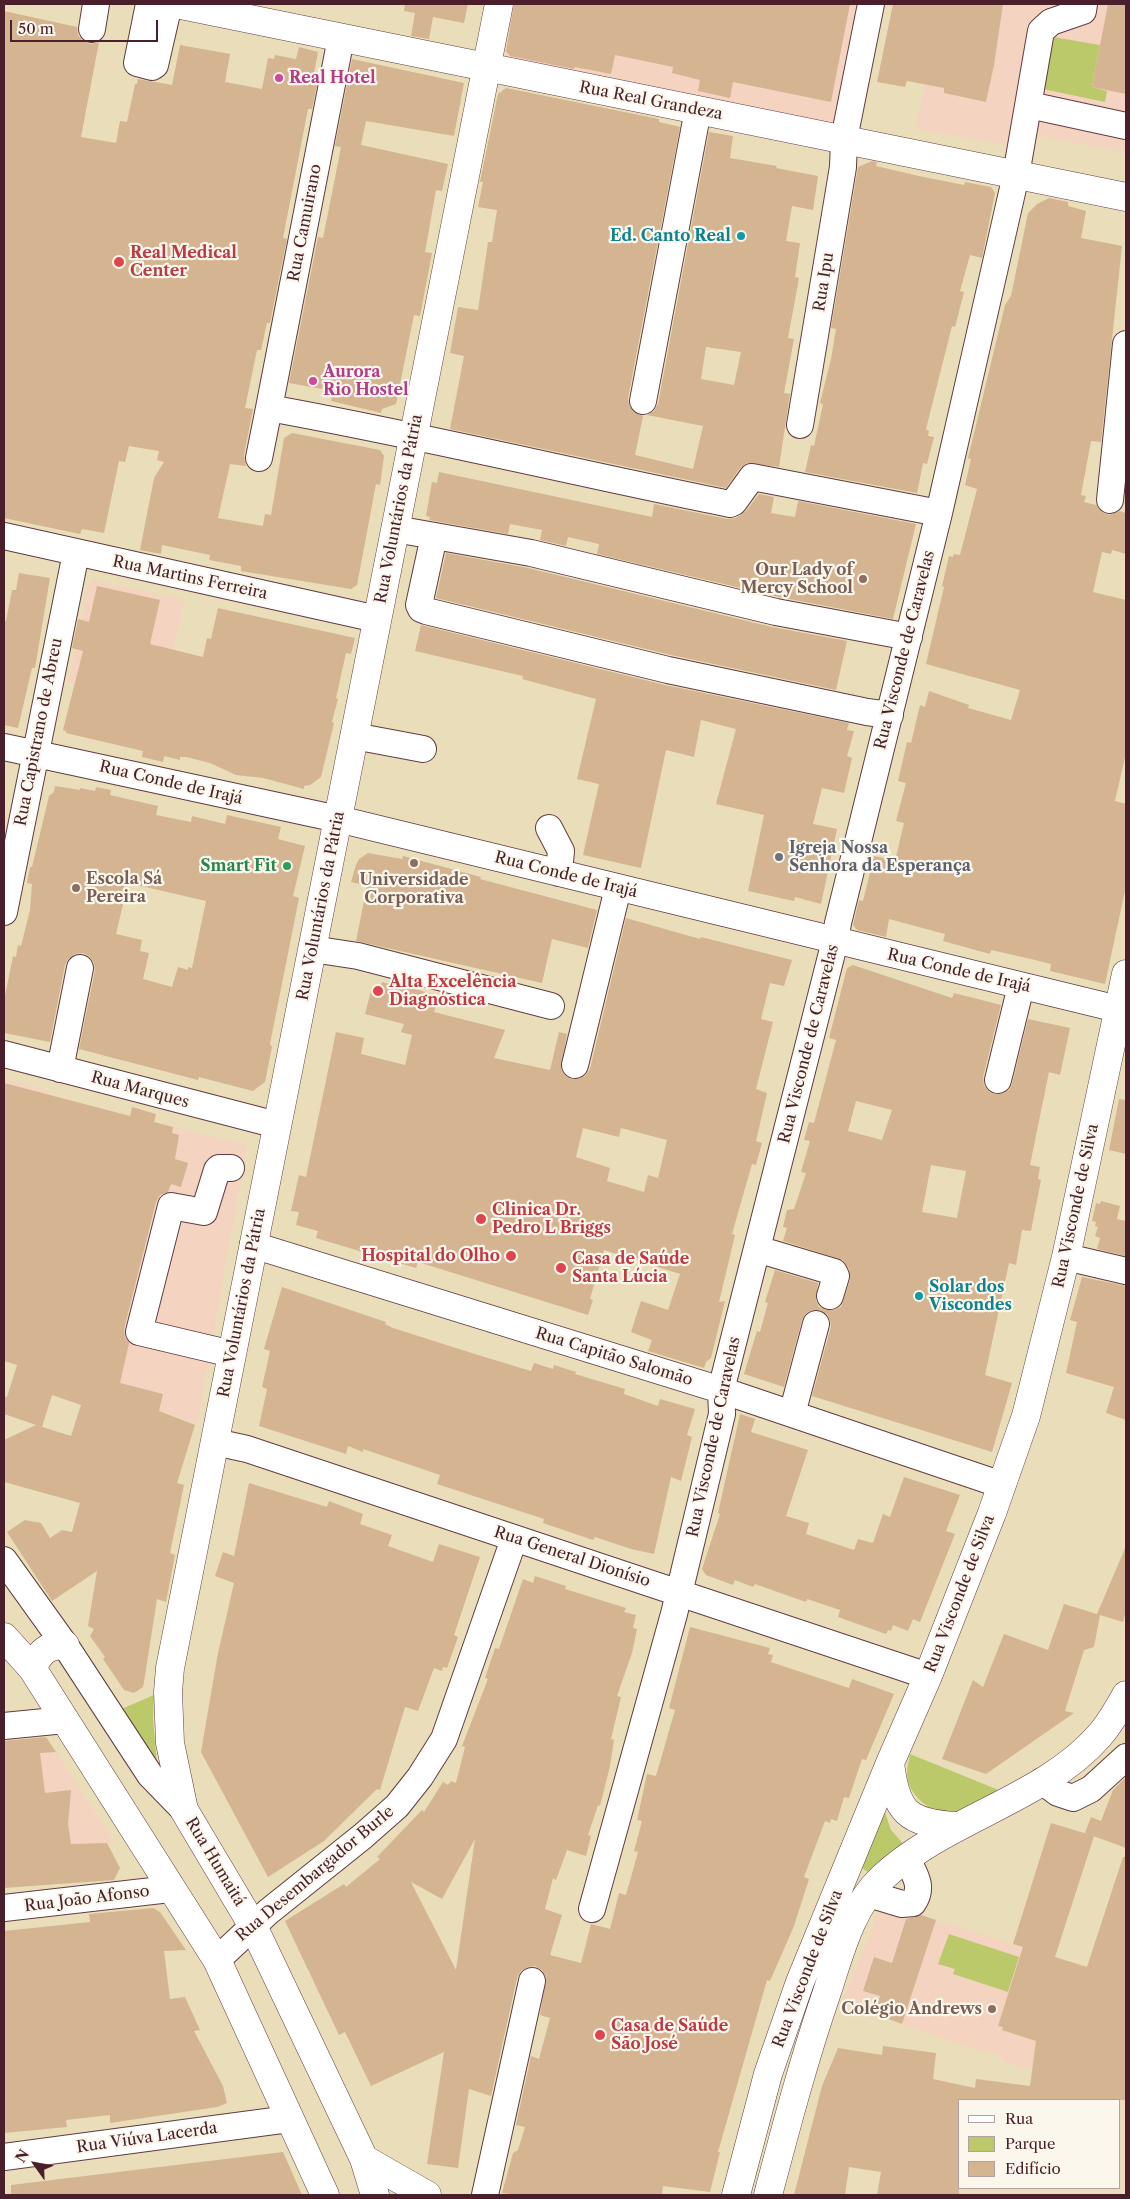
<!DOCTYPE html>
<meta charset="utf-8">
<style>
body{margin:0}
#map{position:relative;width:1130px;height:2199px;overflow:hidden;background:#e9deb9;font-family:"Libre Caslon Text",serif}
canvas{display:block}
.frame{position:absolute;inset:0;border:5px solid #4a1f2b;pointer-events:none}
.legend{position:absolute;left:958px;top:2099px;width:162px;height:90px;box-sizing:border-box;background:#fbf7ec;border:1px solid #b4a19f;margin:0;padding:6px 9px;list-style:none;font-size:15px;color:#4a1f2b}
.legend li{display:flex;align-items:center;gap:10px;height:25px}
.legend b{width:25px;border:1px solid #b4a19f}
.north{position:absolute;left:10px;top:2139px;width:50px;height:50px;-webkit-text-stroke:4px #fbf7ec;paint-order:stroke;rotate:302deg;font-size:14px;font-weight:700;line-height:20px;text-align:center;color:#4a1f2b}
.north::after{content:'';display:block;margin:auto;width:18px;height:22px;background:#4a1f2b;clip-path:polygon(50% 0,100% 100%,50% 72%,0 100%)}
.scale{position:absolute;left:10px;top:20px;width:148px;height:22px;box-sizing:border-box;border:2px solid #4a1f2b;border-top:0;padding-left:6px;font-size:15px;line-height:18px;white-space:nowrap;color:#4a1f2b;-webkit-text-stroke:4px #fbf7ec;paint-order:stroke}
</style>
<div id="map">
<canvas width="1130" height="2199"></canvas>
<div class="frame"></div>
<ul class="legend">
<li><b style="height:6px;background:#fff"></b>Rua</li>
<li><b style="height:14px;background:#bcc96b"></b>Parque</li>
<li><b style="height:14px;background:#d4b491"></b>Edifício</li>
</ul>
<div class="north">N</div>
<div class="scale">50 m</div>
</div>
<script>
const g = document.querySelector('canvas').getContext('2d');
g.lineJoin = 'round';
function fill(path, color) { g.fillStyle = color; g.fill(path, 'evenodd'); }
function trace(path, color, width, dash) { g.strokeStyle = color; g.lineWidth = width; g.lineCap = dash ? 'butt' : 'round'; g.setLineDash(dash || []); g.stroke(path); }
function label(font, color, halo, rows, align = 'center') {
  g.font = font + ' "Libre Caslon Text",serif'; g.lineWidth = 4.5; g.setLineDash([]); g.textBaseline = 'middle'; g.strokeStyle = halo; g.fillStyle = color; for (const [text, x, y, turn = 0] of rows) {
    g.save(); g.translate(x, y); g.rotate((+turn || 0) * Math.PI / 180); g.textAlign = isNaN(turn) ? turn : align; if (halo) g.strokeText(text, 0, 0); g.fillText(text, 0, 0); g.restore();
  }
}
const built = new Path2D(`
 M513,4H860L838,119L831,123L511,59L506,56L504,50Z
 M940,4H1126V153L1035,135L1032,150L916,129Z
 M94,580L184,600L162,703L68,683L89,584Z
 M4,1079L51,1091L52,1096L247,1145L197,1423L15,1365L38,1293L4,1281Z
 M56,1752L114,1842L4,1853V1757Z
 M888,1905L1126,1980V2103L1032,2069L1001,2061L1002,2056L973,2049L842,2003L878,1914Z`);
const green = new Path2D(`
 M1053,37L1100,45L1092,87L1107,91L1105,102L1043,89Z
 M154,1695L153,1718L157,1765L119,1710Z
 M910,1754L1001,1791C990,1798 977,1810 964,1813C940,1820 907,1799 907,1773C907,1767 909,1760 910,1754Z
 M885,1812L891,1830L906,1847L868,1872L860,1867Z
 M949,1934L1019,1957L1008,1992L953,1974L955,1969L938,1964Z`);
const building = new Path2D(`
 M405,4H468L464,23L433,17L429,39L411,36L415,13L404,11Z
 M514,4H850L831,102L733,82L730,98L698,91L700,80L672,73L673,67L615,55L611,74L575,67L574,69L510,56L506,51Z
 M893,4H1003L994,65L986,102L944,93V88L907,81L905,87L877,82Z
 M1108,4H1126V94L1092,87Z
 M4,11L77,27L78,35L83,41L90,44L99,42L81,137L116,143L120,121L127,122L135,84H137L138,79L172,85L180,45L230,54L225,82L262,89L268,58L274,59L275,55L296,59L299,47L318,52L312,84L317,85L312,109H308L283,238L287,239L270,323H267L261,350H257L245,408L253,409L244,455L246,466L230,464L218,518L263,526L265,514L271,515L284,438L292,433L380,450L384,456L380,485L376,484L357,585L351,589L241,571V566L209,560L210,555L162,545L161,554L140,550L154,478L164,462L157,460L159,451L129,446L125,462L119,461L104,533L82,529L80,534L4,518Z
 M352,59L464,83L454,136L366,121L361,145L448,164L442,191L436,190L430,224L425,252L432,253L420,316L414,315L396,404L382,409L381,413L331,401L333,391L289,383L318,237L323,238L335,178L341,147L335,146Z
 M506,88L659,119V122L680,127L628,398L629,405L633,412L643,416L635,455L693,469L703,426L647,415L654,411L658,404L709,132L733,136L730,158L777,166L776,168L818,176L813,210L792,206L786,241L800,243L795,277L799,278L788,338L794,339L784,393L790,394L779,467L747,463L740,468L726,488L450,429L464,356L450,353L458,307L478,310L488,242H492L497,210L478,207L483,182H480L498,94ZM706,347L741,352L734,385L701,379Z
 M872,161L877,162L876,166L919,176L964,185L965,182L991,187L995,193L982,258L970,255L960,291L964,292L955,327L952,326L926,429L929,431L928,436L934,437L927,464L923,463L917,493L805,472L811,445L814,446L823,404L820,403L831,359L836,329L831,328L858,167Z
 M1049,198L1068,202V206L1086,211L1081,238L1122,246L1101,442L1091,441L1081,495L1086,496L1084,502L1096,505L1102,512L1109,515L1119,511L1126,513V554L1112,550L1111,554L1102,552L1093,592L1126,600V753L1115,801L1126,804V886L1105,984L1050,971L1051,964L1031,959L991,950L990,954L943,941L945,934L889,919L886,937L857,930L853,925L859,900L863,901L874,856L895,861L904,823L896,821L906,783L898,781L907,742L911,743L920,705L925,707L929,691L969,705L968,708L1011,720L1020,690L926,664L944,587L942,586L949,556L953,557L954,554L960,555L977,489L965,485L971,459L968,458L1005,305L1011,296L1028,213L1037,204Z
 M439,472L652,517L654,504L727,519L736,518L746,511L759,494L774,497L771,513L795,517L798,501L916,524L893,619L779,597L597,554L599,544L568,537L566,546L540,540L542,530L510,524L508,534L429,520L430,517L426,516L432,482L437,483Z
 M446,553L528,568L772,627L847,641L836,690L671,655L436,598Z
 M19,573L50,578L35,668H32L18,728L4,725V621H6L12,590H16Z
 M97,586L160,600L150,644L203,657L207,638L211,639L218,608L355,638L351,654L346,653L336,698L338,699L332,722L334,723L321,777L310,785L304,786V789L263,778L236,775L210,763L186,757H180V760L164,756L163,762L142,757L143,751L66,733V731L63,730L83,651L72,648L77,625L78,619L89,622Z
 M421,625L665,685L849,723L847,730L854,731L847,756L852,758L844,793L822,788L813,824L837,829L821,904L795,897L794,901L748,891L764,815L716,804L736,729L701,720L694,757L666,750L641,868L583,855L599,784L577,779L596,699L522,679L523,676L415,651Z
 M55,786L80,790V788L95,791L96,787L111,790L110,795L158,806L156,815L191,822L192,816L225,824L227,815L281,827L278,839L305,846L293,896L299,898L270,1044L272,1047L265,1082L253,1091L199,1077L198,1080L79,1049L95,970L94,963L89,956L83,953L75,954L68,959L65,965L50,1042L4,1033V1001L13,956L16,957L18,945L21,946L30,910L32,884L27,883L30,867H32L49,796L54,792ZM128,883L206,901L192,968L188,967V970L178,967L172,987L143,979L149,953L140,951L142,940L116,934Z
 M368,853L402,859L403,856L481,877L480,879L597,910L588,948L552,939L542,983L356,941L367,886L351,882L356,865L359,859Z
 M626,918L700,939L701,937L792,960L784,986L770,983L761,1019L773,1022L756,1089L767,1093L756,1141L762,1143L756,1165L752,1164L732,1234L735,1235L719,1302L725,1301L711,1358L706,1362L704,1368L648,1351L652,1340L631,1332L641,1301L668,1310L680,1274L604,1250L590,1299L593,1300L588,1315L418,1262L416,1268L316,1238L318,1231L296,1225L299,1212L291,1211L299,1175L306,1177L336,1032L364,1038L361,1054L405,1065L412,1035L401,1032L404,1024L365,1014L372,987L380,989L382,982L389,984L390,980L405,984V986L439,996L434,1012L505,1030L494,1058L550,1070L559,1032L567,1034L561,1069L565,1076L571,1079H579L585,1076L590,1069ZM583,1128L619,1137L621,1128L667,1140L658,1178L648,1175L644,1192L607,1181L610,1168L576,1157Z
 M853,965L952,998L954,993L1001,1005L983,1077L984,1085L988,1091L994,1094H1003L1009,1090L1012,1084L1028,1019L1070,1028L1060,1075L1049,1072L1030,1165L1040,1167L1038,1179L1041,1180L1031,1231L1022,1230L1016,1265L1009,1263L985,1375L1012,1383L992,1452L812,1396L831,1327L830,1320L827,1314L820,1310H812L806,1313L802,1320L784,1387L744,1374L757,1331L760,1332L768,1303L765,1302L775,1270L818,1283L816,1300L819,1307L826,1310H834L841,1307L850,1280L849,1269L843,1260L783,1241L787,1228L783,1227L787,1210L794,1209L806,1173L801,1172L810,1141L804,1140L809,1122L814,1123L836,1040L829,1038L847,968ZM856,1101L892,1110L882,1140L848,1131ZM931,1165L966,1171L957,1218L922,1212Z
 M4,1083L130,1116L132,1107L156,1114L154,1122L173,1127L172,1133L179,1135L175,1159L188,1163L181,1187L171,1184L168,1192L160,1195L156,1202L124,1329L125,1337L129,1343L120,1383L163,1394L159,1411L195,1425L177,1483L184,1485L170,1553L175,1555L166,1602L157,1599L144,1682L143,1687L134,1693L124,1690L103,1659L105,1657L90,1636L94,1629L88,1626L97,1571L52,1601L7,1532L25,1520L41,1523L50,1538L62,1530L72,1532L80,1503L4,1482V1440L36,1425L71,1436L81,1405L52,1395L42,1427L4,1414V1396L7,1397L17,1365L4,1361Z
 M1119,1099L1126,1100V1154L1109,1150Z
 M1101,1201L1120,1206L1117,1219L1126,1221V1256L1097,1249L1100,1238L1095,1236L1098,1227L1095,1226L1096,1222L1092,1221L1096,1203L1100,1204Z
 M1082,1277L1126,1286V1420L1106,1413L1114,1387L1066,1373L1077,1322L1070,1320Z
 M282,1287L386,1322L385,1324L393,1328L478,1355L531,1371L534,1363L553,1369L554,1365L576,1372L575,1374L625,1389L624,1394L658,1406L660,1399L695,1409L687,1435L692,1437L681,1481L671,1477L654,1554L631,1549L595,1537L593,1540L543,1523L544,1519L437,1484L440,1475L363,1449V1452L348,1446L346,1454L259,1426L267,1389L262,1387L270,1351L264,1349Z
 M740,1414L755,1419L751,1432L808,1450L786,1516L809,1523L806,1534L854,1550L858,1539L873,1543L883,1514L890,1517L904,1477L960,1495L946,1531L955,1534L920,1622L913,1619L908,1631L893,1625L891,1631L888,1630L886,1634L838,1617L840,1610L807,1599L806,1602L755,1584L753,1587L735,1580L733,1585L706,1575L702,1569L720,1514L718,1513Z
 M249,1483L327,1507L329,1501L363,1514L360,1524L392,1535L388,1546L433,1562L439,1544L480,1557L454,1635L458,1637L447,1668L443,1667L442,1671L434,1668L418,1711L405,1707L380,1790L377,1789L324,1841L268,1877L201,1752L218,1653L234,1583L215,1576L223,1552L234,1556Z
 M1126,1546V1610L1123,1622L1100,1615L1094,1647L1084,1650L1065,1711L1074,1713L986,1774L942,1759L973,1680L983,1687L1004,1634L1048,1650L1064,1604L1097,1614Z
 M535,1576L566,1586L565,1589L626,1608L624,1612L636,1615L633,1628L637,1629L632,1653L617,1696L621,1697L611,1739L614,1740L610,1766L600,1806L598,1805L588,1835L591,1836L586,1856L567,1850L556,1880L553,1878L545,1909L562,1915L550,1955L581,1963L591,1924L610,1929L619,1893L626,1895L638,1852L634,1851L642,1821L637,1820L647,1774L656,1776L675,1710L669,1708L690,1627L770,1648L768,1654L773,1655L771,1662L849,1688L852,1679L894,1694L866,1760L862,1759L849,1798L844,1797L837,1821L831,1819L830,1823L825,1821L804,1877L809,1879L794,1926L770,1981L767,1980L718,2152H720L710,2192L663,2186L662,2195H517L502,2193L513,2153L518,2150L525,2127L516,2125L531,2056L539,2059L550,2018L540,2015L546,1977L542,1970L535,1966L528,1967L521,1971L517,1978L491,2096L469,2089L458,2168L427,2164L444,2052L371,2086L345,2032L339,2035L285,1921L344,1884L346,1887L380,1859L377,1857L422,1810L424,1812L443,1782L448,1785L451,1781L456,1783L465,1747L462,1746L488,1679L485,1678L495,1648L499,1649L523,1579L533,1583ZM475,1839L456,1970L411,1882L442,1899Z
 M46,1737L56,1752L40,1753L45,1793L71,1790L68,1824L71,1844L107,1843L120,1868L114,1880L4,1888V1741Z
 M1126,1777V1848L1085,1833L1091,1817L1101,1821L1113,1790Z
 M1051,1823L1094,1836L1055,1957L1087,1967L1123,1857H1126V2100H959V2195H877L881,2172L849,2167L845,2195H794L822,2086L838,2048L882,2055L883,2046L936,2053L933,2079L975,2088L976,2079L1030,2086L1036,2041L1002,2030L1003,2027L998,2026L1023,1947L1013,1944Z
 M153,1908L160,1912L186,1950L164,1951L170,1999L185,1997L200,2030L194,2031L223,2086L227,2103L217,2107L110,2123V2115L66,2120L67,2127L4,2133V1931L90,1922L89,1914Z
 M921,1915L936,1920L902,2024L875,2014L880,1996L863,1991L874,1957L892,1963L906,1919Z
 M283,2152L302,2195H11V2185Z`);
const minor = new Path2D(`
 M149,4L137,63L152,67L155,65L169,4
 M92,29L96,4
 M341,38L269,408C424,436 576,473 730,504L734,502L752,477L939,513
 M1029,105L1126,126
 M643,401L698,110
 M800,425L843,167L844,139L871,4
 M259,458L269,408
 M1110,500L1126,344
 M395,529L531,553L776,612L909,637
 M4,536L377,619
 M434,536L419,605L421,609L426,611L668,670L867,712L890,715
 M354,736L423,749
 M4,747L338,819L1126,1011
 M549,828L561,851L559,873
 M4,912L76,553
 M312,949L358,956L551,1006
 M4,1054L277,1125
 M575,1065L618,888
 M60,1069L80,968
 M998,1080L1021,986
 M231,1168H219L217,1170L204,1212L171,1206L139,1332L232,1354
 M253,1245L721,1390L1002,1485
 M757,1249L834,1272L836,1276L830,1296
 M1066,1257L1126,1271
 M792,1414L816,1324
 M215,1442L247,1449L928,1676
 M4,1560L65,1645L150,1775L184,1810
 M4,1726L65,1720
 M1042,1781L1058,1793L1073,1798L1091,1789L1126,1757
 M869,1894L902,1904L913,1903C924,1887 915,1875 907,1859
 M4,1908L170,1889
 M592,1909L674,1614L722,1414L721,1390L835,941L838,923L939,513L1016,175L1041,31L1051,22L1083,11L1084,4
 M217,1960L268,1912L363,1836L397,1806L420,1777L444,1739L514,1539
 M4,2157L289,2119
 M485,2195L532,1981`);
const major = new Path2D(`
 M176,4L1126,197
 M4,1637L32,1668L217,1960L325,2195
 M32,1668C40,1653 46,1645 65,1645
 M890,1763C896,1812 907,1823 956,1826
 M364,2159L427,2195
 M375,2195L364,2159L253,1926L184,1810L170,1743L168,1692L170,1668L499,4
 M736,2195L768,2074L800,1982L890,1763L928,1676L992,1513L1026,1416L1066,1257L1126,974
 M768,2195C786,2127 804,2059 827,1992C840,1953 851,1907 882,1878C945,1819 1044,1799 1099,1736C1110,1724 1118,1709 1126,1695`);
const markers = [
 [279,78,5,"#d1479c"],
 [741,236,5,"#0f9aa8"],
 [119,262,6,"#e0444e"],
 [313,381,5,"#d1479c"],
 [863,579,5,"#8d6e63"],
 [779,857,5,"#6b7280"],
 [414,863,5,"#8d6e63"],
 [287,866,5,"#2e9e5b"],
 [76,888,5,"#8d6e63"],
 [378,991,6,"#e0444e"],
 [481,1219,6,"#e0444e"],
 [511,1256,6,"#e0444e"],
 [561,1268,6,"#e0444e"],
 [919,1296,5,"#0f9aa8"],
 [992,2009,5,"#8d6e63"],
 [600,2035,6,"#e0444e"]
];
const hotelNames = [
 ["Real Hotel",289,78],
 ["Aurora",323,372],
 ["Rio Hostel",323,390]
];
const streetNames = [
 ["Rua Real Grandeza",651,101,11],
 ["Rua Camuirano",305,223,-79],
 ["Rua Ipu",824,282,-81],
 ["Rua Voluntários da Pátria",399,509,-79],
 ["Rua Martins Ferreira",190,578,12],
 ["Rua Visconde de Caravelas",905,650,-76],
 ["Rua Capistrano de Abreu",39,732,-79],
 ["Rua Conde de Irajá",171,783,13],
 ["Rua Conde de Irajá",566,875,14],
 ["Rua Voluntários da Pátria",321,906,-79],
 ["Rua Conde de Irajá",959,971,13],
 ["Rua Visconde de Caravelas",809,1044,-76],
 ["Rua Marques",140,1090,15],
 ["Rua Visconde de Silva",1076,1206,-78],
 ["Rua Voluntários da Pátria",242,1303,-79],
 ["Rua Capitão Salomão",614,1357,17],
 ["Rua Visconde de Caravelas",714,1437,-78],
 ["Rua General Dionísio",572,1557,18],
 ["Rua Visconde de Silva",960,1594,-69],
 ["Rua Humaitá",215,1862,59],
 ["Rua Desembargador Burle",315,1874,-40],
 ["Rua João Afonso",87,1899,-7],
 ["Rua Visconde de Silva",808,1969,-69],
 ["Rua Viúva Lacerda",147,2138,-8]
];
const cultureNames = [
 ["Ed. Canto Real",731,236],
 ["Solar dos",929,1287,"left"],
 ["Viscondes",929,1305,"left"]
];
const healthNames = [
 ["Real Medical",130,253],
 ["Center",130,271],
 ["Alta Excelência",389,982],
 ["Diagnóstica",389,1000],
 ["Clinica Dr.",492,1210],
 ["Pedro L Briggs",492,1228],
 ["Hospital do Olho",500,1256,"right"],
 ["Casa de Saúde",572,1259],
 ["Santa Lúcia",572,1277],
 ["Casa de Saúde",611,2026],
 ["São José",611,2044]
];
const educationNames = [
 ["Our Lady of",853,570],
 ["Mercy School",853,588],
 ["Escola Sá",86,879,"left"],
 ["Pereira",86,897,"left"],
 ["Universidade",414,880,"center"],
 ["Corporativa",414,898,"center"],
 ["Colégio Andrews",982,2009]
];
const worshipNames = [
 ["Igreja Nossa",789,848],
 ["Senhora da Esperança",789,866]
];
const leisureNames = [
 ["Smart Fit",277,866]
];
fill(built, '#f4d3c1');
fill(green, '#bcc96b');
fill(building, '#d4b491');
trace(minor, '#623c40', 28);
trace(major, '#623c40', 29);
trace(minor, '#fff', 26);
trace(major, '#fff', 28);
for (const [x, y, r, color] of markers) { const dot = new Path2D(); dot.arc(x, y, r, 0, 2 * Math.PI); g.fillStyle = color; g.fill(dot); trace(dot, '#fbf7ec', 2); }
label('bold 16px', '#b23c85', '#fbf7ec', hotelNames, 'left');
label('16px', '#4a1f2b', '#fbf7ec', streetNames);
label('bold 16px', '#0d838f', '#fbf7ec', cultureNames, 'right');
label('bold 16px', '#be3a42', '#fbf7ec', healthNames, 'left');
label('bold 16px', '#785e54', '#fbf7ec', educationNames, 'right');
label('bold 16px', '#5b616d', '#fbf7ec', worshipNames, 'left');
label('bold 16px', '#27864d', '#fbf7ec', leisureNames, 'right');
</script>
